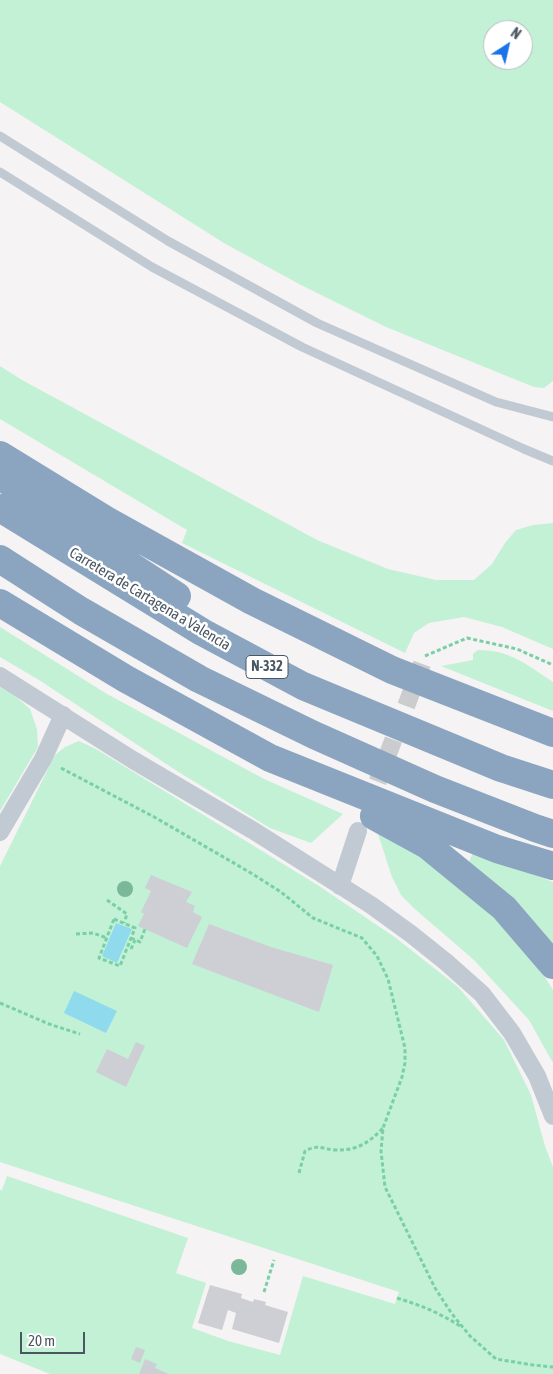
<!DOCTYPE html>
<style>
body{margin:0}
#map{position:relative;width:553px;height:1374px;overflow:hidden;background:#f5f3f3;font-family:"Asap Condensed",sans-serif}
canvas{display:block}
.north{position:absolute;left:483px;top:20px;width:50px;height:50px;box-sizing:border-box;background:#fff;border:1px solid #b7bbc0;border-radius:50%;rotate:35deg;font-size:14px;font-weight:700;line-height:20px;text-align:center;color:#4a5661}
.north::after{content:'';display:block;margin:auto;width:18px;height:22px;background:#1a73e8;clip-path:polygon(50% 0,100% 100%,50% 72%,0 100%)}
.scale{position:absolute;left:20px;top:1332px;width:65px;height:22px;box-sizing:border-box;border:2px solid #4a5661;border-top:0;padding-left:6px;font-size:15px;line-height:18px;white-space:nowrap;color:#4a5661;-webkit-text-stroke:4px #fff;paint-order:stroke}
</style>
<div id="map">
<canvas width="553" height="1374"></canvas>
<div class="north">N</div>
<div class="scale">20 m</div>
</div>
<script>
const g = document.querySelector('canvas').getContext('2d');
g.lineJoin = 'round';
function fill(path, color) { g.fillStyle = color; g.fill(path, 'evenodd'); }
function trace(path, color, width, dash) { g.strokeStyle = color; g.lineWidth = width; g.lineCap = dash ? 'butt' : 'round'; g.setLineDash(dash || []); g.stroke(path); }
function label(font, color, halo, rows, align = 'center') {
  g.font = font + ' "Asap Condensed",sans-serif'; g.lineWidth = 5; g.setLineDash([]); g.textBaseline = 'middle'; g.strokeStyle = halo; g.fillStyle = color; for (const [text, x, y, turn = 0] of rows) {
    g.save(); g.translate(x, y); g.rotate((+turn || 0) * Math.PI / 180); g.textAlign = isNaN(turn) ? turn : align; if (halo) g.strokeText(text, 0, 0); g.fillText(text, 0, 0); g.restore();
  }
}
const green = new Path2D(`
 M0,0H553V381L544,388L534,387L386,327L301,285L224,243L0,102ZM493,30H523V60H493Z
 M0,366L22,380L317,540L388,569L436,580H474L492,564L505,543L516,530L533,525L553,523V649L502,627L464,617L429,623L414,633L405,653L182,543L187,530L0,419Z
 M0,627L107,694L264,779L343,814L311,843L270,828L177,771L39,680L0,657Z
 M478,650C511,650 527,665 553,682V711L441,666L473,660V654Z
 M0,687L15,696L30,709L37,729L38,747L0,811Z
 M79,741L96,749L319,886L396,938L458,987L504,1040L531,1095L545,1146L553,1167V1374H50L0,1354V1190H2L7,1176L188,1238L176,1273L206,1283L192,1328L228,1341L280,1355L303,1276L395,1304L399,1292L0,1162V866L55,755L65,747Z
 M377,831L426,860L484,907L541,971L553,990V1063L529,1020L474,960L416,910L401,895L392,877Z
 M473,852L553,882V950L469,862Z`);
const water = new Path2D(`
 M116,923L132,929L117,963L102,956Z
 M74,991L117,1011L106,1033L64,1013Z`);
const building = new Path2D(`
 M151,875L192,892L186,902L195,906L193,912L202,917L187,948L138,926L144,914L141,912L151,891L145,888Z
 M209,924L271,947L333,965L319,1012L192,964Z
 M136,1042L145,1046L126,1087L96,1072L107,1049L128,1059Z
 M210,1285L242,1294L241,1298L253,1302L254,1299L266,1302L265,1305L288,1312L279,1343L232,1329L236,1313L228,1310L222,1330L198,1323Z
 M136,1347L145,1350L140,1363L131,1359Z
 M145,1359L157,1364L155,1368L169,1374H139Z`);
const streetTunnel = new Path2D(`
 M368,807L425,656`);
const path = new Path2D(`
 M425,656L467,638L517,649L553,665
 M61,768L156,818L251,873L281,892L313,918L362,938L377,956L388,979L405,1048V1063L402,1077L383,1128L381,1151L385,1187L435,1288L452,1314L470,1336L496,1359L533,1365L553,1367
 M107,900L127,914L124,923
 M114,919L135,928L120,966L99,958Z
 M76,934L93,933L107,938
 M131,938L140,942L145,929
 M131,949L135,940
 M0,1003L49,1024L80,1034
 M299,1173L305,1151C318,1144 322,1149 335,1150C356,1151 369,1143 383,1128
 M264,1292L274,1260
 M397,1298C420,1305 440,1313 460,1326`);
const lane = new Path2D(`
 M0,136L168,241L317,323L496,402L553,417
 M0,172L152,267L302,347L524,449L553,461`);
const street = new Path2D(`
 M0,676L133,760L254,831L371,905L411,934L446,962L482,994L512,1033L537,1076L553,1116
 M0,832L43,759L63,715
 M340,886L358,831`);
const highway = new Path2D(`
 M0,455L106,520L252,601L392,670L553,733
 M2,477L131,566L177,596
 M0,508L202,632L303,686L501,768L553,785
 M0,559L81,611L199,679L314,735L435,789L535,828L553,834
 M0,603L126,679L270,758L497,849L553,866
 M374,816L427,845L504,908L553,965`);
const trees = [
 [125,889],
 [239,1267]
];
const shields = [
 [267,667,42]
];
const shieldNames = [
 ["N-332",267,667]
];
const streetNames = [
 ["Carretera de Cartagena a Valencia",150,599,31]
];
fill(green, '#c3f1d5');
fill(water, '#90daee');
fill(building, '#cdcfd5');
trace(streetTunnel, '#caccce', 18, [18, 9]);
trace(path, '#7ad0a6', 3, [4, 2.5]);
trace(lane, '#c1cad2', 9);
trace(street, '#c1cad2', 18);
trace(highway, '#8ba5c1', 28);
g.fillStyle = '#7bb799';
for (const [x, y] of trees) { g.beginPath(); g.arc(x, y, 8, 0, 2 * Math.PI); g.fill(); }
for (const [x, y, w] of shields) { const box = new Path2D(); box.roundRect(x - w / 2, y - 11.5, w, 23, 4); g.fillStyle = '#fff'; g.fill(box); trace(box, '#4a5661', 1); }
label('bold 14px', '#4a5661', null, shieldNames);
label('15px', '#4a5661', '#fff', streetNames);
</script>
